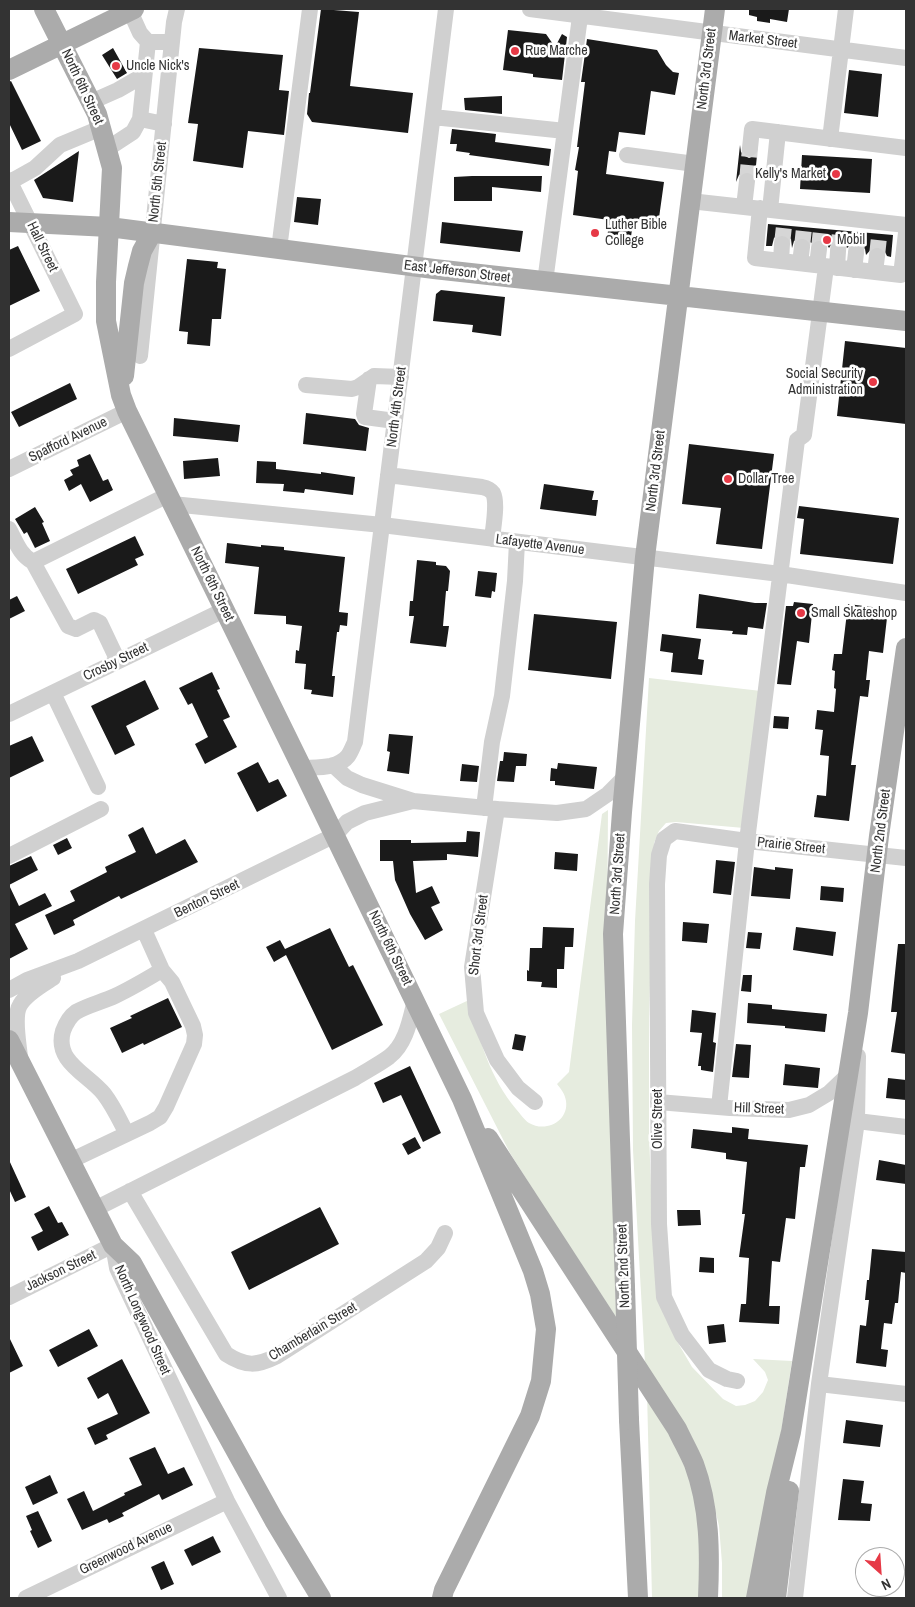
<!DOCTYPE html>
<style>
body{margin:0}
#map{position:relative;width:915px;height:1607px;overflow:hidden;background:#fff;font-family:"Archivo Narrow",sans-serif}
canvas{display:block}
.frame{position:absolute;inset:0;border:10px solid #333;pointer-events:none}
.north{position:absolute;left:855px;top:1547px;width:50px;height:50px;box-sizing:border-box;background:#fff;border:1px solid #adadad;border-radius:50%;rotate:154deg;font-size:14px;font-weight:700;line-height:20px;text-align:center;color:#333}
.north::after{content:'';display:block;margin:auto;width:18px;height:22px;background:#e63946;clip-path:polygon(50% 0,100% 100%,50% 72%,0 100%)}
</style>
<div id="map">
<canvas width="915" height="1607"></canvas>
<div class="frame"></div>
<div class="north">N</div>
</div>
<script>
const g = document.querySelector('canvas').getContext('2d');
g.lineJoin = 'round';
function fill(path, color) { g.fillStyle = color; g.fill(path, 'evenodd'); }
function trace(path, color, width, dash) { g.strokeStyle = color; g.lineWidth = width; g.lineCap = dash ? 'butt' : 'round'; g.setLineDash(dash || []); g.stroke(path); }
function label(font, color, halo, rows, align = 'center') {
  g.font = font + ' "Archivo Narrow",sans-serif'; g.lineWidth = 5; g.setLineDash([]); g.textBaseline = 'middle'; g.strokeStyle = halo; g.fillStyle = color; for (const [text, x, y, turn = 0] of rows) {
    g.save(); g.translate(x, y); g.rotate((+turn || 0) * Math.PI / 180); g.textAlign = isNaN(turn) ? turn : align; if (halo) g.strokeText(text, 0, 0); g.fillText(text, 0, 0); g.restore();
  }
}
const green = new Path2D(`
 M649,678L761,691L744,828L676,822L666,823L659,831L654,843L649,1018V1134L654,1264L674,1336L692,1367L723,1399L736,1406L745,1405L755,1401L763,1392L768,1380L765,1372L753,1359L792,1361L769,1511L752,1598H722V1563L719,1526L710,1488L645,1364L633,1150L632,1025L635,921Z
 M608,810L607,947L616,1317L546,1210L510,1153L439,1014L469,1000C479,1039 490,1078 516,1109C520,1113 524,1120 529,1123C546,1133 569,1121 566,1101C565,1094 561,1089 557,1084L569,1072L602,814Z
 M647,1392L666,1424L698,1497L705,1598H652Z`);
const building = new Path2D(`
 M321,9L359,12L350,86L413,93L408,133L312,122L307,114L309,93H310Z
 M749,9H789L787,22L770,19V23L757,21V17L749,15Z
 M508,30L546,34L555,47L562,34L567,37L562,80L533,77V74L503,70Z
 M587,39L657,50L666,65L673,72L679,73L675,95L651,91L645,135L619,132L616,152L609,151L606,174L664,182L658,225L633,222L630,244L607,241L609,220L573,215L578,171L575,170L579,147H577L585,82H581Z
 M113,48L127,73L117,79L102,55Z
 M199,48L283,55L279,90L289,91L284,135L248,131L243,168L193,161L198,124L188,123Z
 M849,70L882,74L878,117L844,113Z
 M11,81L41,141L22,150L9,123V82Z
 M502,96V114L465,110L464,98Z
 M452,129L496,134L495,142L551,149L549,166L469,155L470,153L456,151L457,144H450Z
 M740,145L741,152L745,156L749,158L757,155L755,176L749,171L744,172L739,175L736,182Z
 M79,151L73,202L43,198L34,180Z
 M802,155L872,159L870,193L800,189Z
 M472,176H542L541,192L492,187V201H454V177Z
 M297,197L321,199L318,225L294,222Z
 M442,222L523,231L520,252L440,243Z
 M768,224L893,235L891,257L887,256L883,248L879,246L873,247L866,255L865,249L858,243L852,244L847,248L844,243L838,241L833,242L829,248L825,241L816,240L811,243L808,239L803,237L794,241L792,248L791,239L783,234L778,235L774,238L772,246H766Z
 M18,246L40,291L9,306V250Z
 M187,259L218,262L217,268L226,269L221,319H212L210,346L187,344L188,332L179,331Z
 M441,290L505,297L501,336L472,332L473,325L433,321L436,294Z
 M845,341L906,348V424L837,416Z
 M70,383L77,399L19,427L11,412Z
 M306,413L355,419L359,425L369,428L366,451L303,444Z
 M174,418L240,425L238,442L173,436Z
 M689,444L774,454L762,549L716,544L721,508L682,504Z
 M90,454L103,481L108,479L113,490L90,502L81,484L69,491L64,480L73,475L70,470L79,466L77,460Z
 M218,458L220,476L184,479L183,461Z
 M257,461L276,462V469L321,474V472L355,477L353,495L305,489L304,493L283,491L284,484L256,483Z
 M544,484L594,491L592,500H598L596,516L540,509Z
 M799,506L899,518L893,564L800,554L804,519L797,518Z
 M35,507L44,522L42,523L50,541L35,548L27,532L24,534L15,519Z
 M135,536L144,555L135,559L138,565L78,594L66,569Z
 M227,543L261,547V545L284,547V550L345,557L339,612L348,613L347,626L340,625L339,632H337L332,676H335L333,697L311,694L312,690L304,689L306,664L295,663L296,650L299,651L302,626L286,624V616L254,614L259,567L225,563Z
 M417,560L436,562V565L446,566L450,571L448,591H446L443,626H449L446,647L410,643L414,616H409L410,601H413Z
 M478,571L497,573L495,592L492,591L491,598L475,596Z
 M699,594L755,603H767L763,629L748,627L747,635L732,634L733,631L696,628Z
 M17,596L25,611L9,619V600Z
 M794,602L813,604L809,643L797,641L791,685L777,684L786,606H793Z
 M848,604L888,609L883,653L869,651L866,680H870L868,697L860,696L851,765H856L849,821L814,817L817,795L826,796L829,756L820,755L823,730L815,729L817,710L834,712L836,689L834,688L835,671L832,670L834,654H842Z
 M534,614L617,622L611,679L528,670Z
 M662,634L701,639L698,659L704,660L702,675L671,672L673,653L660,651Z
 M212,672L220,689L217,690L230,717L223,720L237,747L205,764L195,744L208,737L192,703L188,705L179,688Z
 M145,680L159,709L126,726L135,745L115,755L91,706Z
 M774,716L789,717L788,729L773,728Z
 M389,734L413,736L409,774L387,771L390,752L387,751Z
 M32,736L44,761L9,778V746Z
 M504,752L527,754L526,766H516L514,782L497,781L500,761H503Z
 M258,762L269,783L278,779L287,796L257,812L237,773Z
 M558,763L597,767L594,789L555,785V781H550L551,768L557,769Z
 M462,764L479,766L477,782L460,781Z
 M143,827L156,854L185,839L198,862L121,899L119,896L73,920L75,925L54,935L45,915L75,901L70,891L107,872L105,867L136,852L128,835Z
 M467,831L480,832L478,857L447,854V860L413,861L416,893L432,886L440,903L431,907L443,930L425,940L410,914L395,880L393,861H380V840H411V843L466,842Z
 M67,838L72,848L58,855L53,845Z
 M555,852L578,854L577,871L554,869Z
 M31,856L38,870L9,885L19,906L45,893L52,906L15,924L28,949L9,959V866Z
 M716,860L735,862L731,895L713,893Z
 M754,867L775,870V867L793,869L790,899L751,896Z
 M821,886L844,888L843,902L820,900Z
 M683,922L709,924L707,943L682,941Z
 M543,927L574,928L573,947H565L564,969H557V988L541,987L542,982L527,981V970L529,971L530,948H542Z
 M796,927L836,932L833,956L793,950Z
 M330,928L349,967L353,965L383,1025L332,1050L286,955L274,962L266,947L280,940L285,949Z
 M748,932L762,933L760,949L746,948Z
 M898,944H906V1054L891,1052L897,1012H891Z
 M743,975H752L751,992L741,991Z
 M168,998L182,1027L144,1045L143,1043L122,1053L110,1028L132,1018L130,1016Z
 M748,1003L772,1005V1009L827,1014L825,1032L785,1028V1026L747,1023Z
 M692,1010L716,1013L713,1042L716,1043L713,1072L701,1070V1066H698L702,1033L690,1032Z
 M515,1034L526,1036L523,1051L512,1049Z
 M736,1044L751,1045L749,1078L732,1077Z
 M785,1064L820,1068L818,1088L783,1085Z
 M410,1066L441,1133L423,1142L401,1095L383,1103L374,1083Z
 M888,1078L906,1080V1100L886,1098Z
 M732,1127L749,1129L748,1139L808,1145L805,1167H800L795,1219L786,1218L780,1262L772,1261L769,1306H780L779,1324L739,1322L741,1304H746L749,1258L739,1257L745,1214H742L747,1162L726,1159V1153L691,1148L693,1129L732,1133Z
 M415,1137L421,1148L408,1155L402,1144Z
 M9,1160L26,1197L15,1202L9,1189Z
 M879,1160L906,1165V1184L876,1180Z
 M49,1206L58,1223L62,1222L69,1235L38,1251L31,1237L43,1231L34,1214Z
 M320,1207L339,1244L249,1290L231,1252Z
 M677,1210H700L701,1225L678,1226Z
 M872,1249L906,1252V1273L901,1272L898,1303H895L892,1324L884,1323L881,1349L888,1350L886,1367L856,1363L860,1325L866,1326L869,1300H865L867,1280H869Z
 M700,1257L714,1258V1273L699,1272Z
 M724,1324L726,1342L709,1344L707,1326Z
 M89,1329L98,1346L58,1367L49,1350Z
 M9,1337L23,1366L9,1373Z
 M122,1359L150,1413L106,1435L108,1439L95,1445L87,1428L118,1414L108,1393L98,1399L87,1378Z
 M846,1420L883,1425L880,1447L843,1443Z
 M155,1447L168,1474L184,1467L193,1485L162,1500L159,1494L122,1513L124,1516L109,1523L107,1519L82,1530L67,1499L84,1491L93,1511L125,1495L124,1493L142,1485L129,1458Z
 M50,1475L58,1493L33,1505L25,1487Z
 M843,1479L864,1481L861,1503L872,1504L870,1521L838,1520Z
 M38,1511L52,1541L38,1548L30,1531L32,1530L26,1516Z
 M213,1536L221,1552L192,1566L184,1550Z
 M164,1561L174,1584L161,1590L151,1567Z`);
const minorTunnel = new Path2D(`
 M747,181L750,148
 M782,244L784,226
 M802,247L804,228
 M819,249L821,229
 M838,251L840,232
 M856,253L858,234
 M877,256L879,237`);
const minor = new Path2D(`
 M530,9L906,58
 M130,11L140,33L148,42
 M91,102L118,90L144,75
 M433,117L565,131
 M164,124L140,119L148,42H172
 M830,139L846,9
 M750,148L752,129L906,148
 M107,149L133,132L140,119
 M627,155L695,164
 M9,180L75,314L9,349
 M10,182L35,168L60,145L101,128
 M690,201L906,225
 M744,207L747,181
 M760,208L755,258L901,275L906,233
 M770,210L778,132
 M279,249L310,9
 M781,261L782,244
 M800,263L802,247
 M817,265L819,249
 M837,268L838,251
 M854,270L856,253
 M875,272L877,256
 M545,282L581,9
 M140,356L174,22L177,9
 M369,379L364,414L365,417L395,421
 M306,385L352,389L358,387L374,376L401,377
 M9,469L127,411
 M388,475L482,487C487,488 490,489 493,493C498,503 493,528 492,539
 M172,504L382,525L780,574L906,593
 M9,529C16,542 20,555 33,562L68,626L76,629L94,620L100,623L118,661
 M33,562L168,495
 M53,693L98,787
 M9,714L224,610
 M333,765L347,778L362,785L413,801L497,809L557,813L586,809L608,794L627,775
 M302,768C317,767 338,769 348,756C351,752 353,746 355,742L446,9
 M484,808L492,742L502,696L515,581L517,542
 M497,809L472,967L476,1013L497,1060L518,1088L535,1102
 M9,856L101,809
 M9,990L27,980L78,961L335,835L347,822L365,813L413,801
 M20,1057C19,1045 13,1016 20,1005C26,994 42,985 53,978
 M658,1102L730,1108L789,1110L809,1105L829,1093L849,1074
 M719,1107L747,841L797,440L804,435L826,267
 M857,1121L906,1127
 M127,1134C120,1121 114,1107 104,1094C88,1074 54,1062 63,1031C66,1023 69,1017 76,1012C88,1005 102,1002 115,996C132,988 147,979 162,970
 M70,1161L150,1123L160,1117L166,1107L194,1044L195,1035L193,1026L172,982L162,970L144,930
 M130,1191L226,1354C246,1367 257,1366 277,1356L426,1261L438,1248L445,1233
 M95,1209L355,1078C366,1071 378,1065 389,1057C406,1044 410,1020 415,1000
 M9,1297L113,1245L117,1268L227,1501L279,1598
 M737,1381L727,1379L709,1370L682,1335L664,1297L659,1224L657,884L659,855L664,839L675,831L747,841L906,858
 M819,1384L906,1394
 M26,1598L227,1501
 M795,1598L819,1384L857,1121L858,1056`);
const major = new Path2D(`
 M44,9L97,114L112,168L106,282V321L121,395L127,411L302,768L462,1099L533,1271L540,1294L546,1329L541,1381L530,1416L444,1590L442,1598
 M9,70L134,9
 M9,222L109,227L434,269L906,321
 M124,376L134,283L138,266L142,251L153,231
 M9,1040L113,1245L132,1263L274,1520L321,1598
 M488,1138L677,1429C682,1440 689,1452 694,1464C710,1507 710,1553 708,1598
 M625,1287L613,934L622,812L645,557L715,9
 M629,1420L638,1598
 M756,1598L776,1493L791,1432L858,1013L879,836L906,648
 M776,1598L789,1491`);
const majorBridge = new Path2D(`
 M625,1287L629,1420`);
const markers = [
 [515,51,5,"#e63946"],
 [116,66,5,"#e63946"],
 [836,174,5,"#e63946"],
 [595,233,5,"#e63946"],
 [827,240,5,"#e63946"],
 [873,382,5,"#e63946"],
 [728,479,5,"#e63946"],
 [801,613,5,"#e63946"]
];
const streetNames = [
 ["Market Street",763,40,7],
 ["North 3rd Street",707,69,-83],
 ["North 6th Street",82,87,65],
 ["North 5th Street",158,182,-84],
 ["Hall Street",42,247,64],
 ["East Jefferson Street",457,272,7],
 ["North 4th Street",397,407,-83],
 ["Spafford Avenue",68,440,-26],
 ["North 3rd Street",656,471,-83],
 ["Lafayette Avenue",540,545,7],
 ["North 6th Street",212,584,64],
 ["Crosby Street",116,662,-26],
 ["North 2nd Street",881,831,-83],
 ["Prairie Street",791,846,6],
 ["North 3rd Street",618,874,-86],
 ["Benton Street",207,899,-26],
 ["Short 3rd Street",479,935,-83],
 ["North 6th Street",390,948,64],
 ["Hill Street",759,1109,2],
 ["Olive Street",658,1119,-90],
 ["North 2nd Street",624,1266,-92],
 ["Jackson Street",61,1271,-26],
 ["North Longwood Street",142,1320,66],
 ["Chamberlain Street",313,1332,-31],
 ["Greenwood Avenue",126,1549,-26]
];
const poiNames = [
 ["Rue Marche",525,51],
 ["Uncle Nick's",126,66],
 ["Kelly's Market",826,174,"right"],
 ["Luther Bible",605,225],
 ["College",605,241],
 ["Mobil",837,240],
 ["Social Security",863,374,"right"],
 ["Administration",863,390,"right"],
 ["Dollar Tree",738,479],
 ["Small Skateshop",811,613]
];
fill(green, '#e6ecdf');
fill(building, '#1a1a1a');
trace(minorTunnel, '#d6d6d6', 16, [16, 8]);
trace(minor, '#d0d0d0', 16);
trace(major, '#ababab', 20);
trace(majorBridge, '#ababab', 20);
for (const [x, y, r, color] of markers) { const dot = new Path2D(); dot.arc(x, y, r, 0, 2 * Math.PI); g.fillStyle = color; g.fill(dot); trace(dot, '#fff', 2); }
label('14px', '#333', '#fff', streetNames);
label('14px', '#333', '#fff', poiNames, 'left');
</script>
